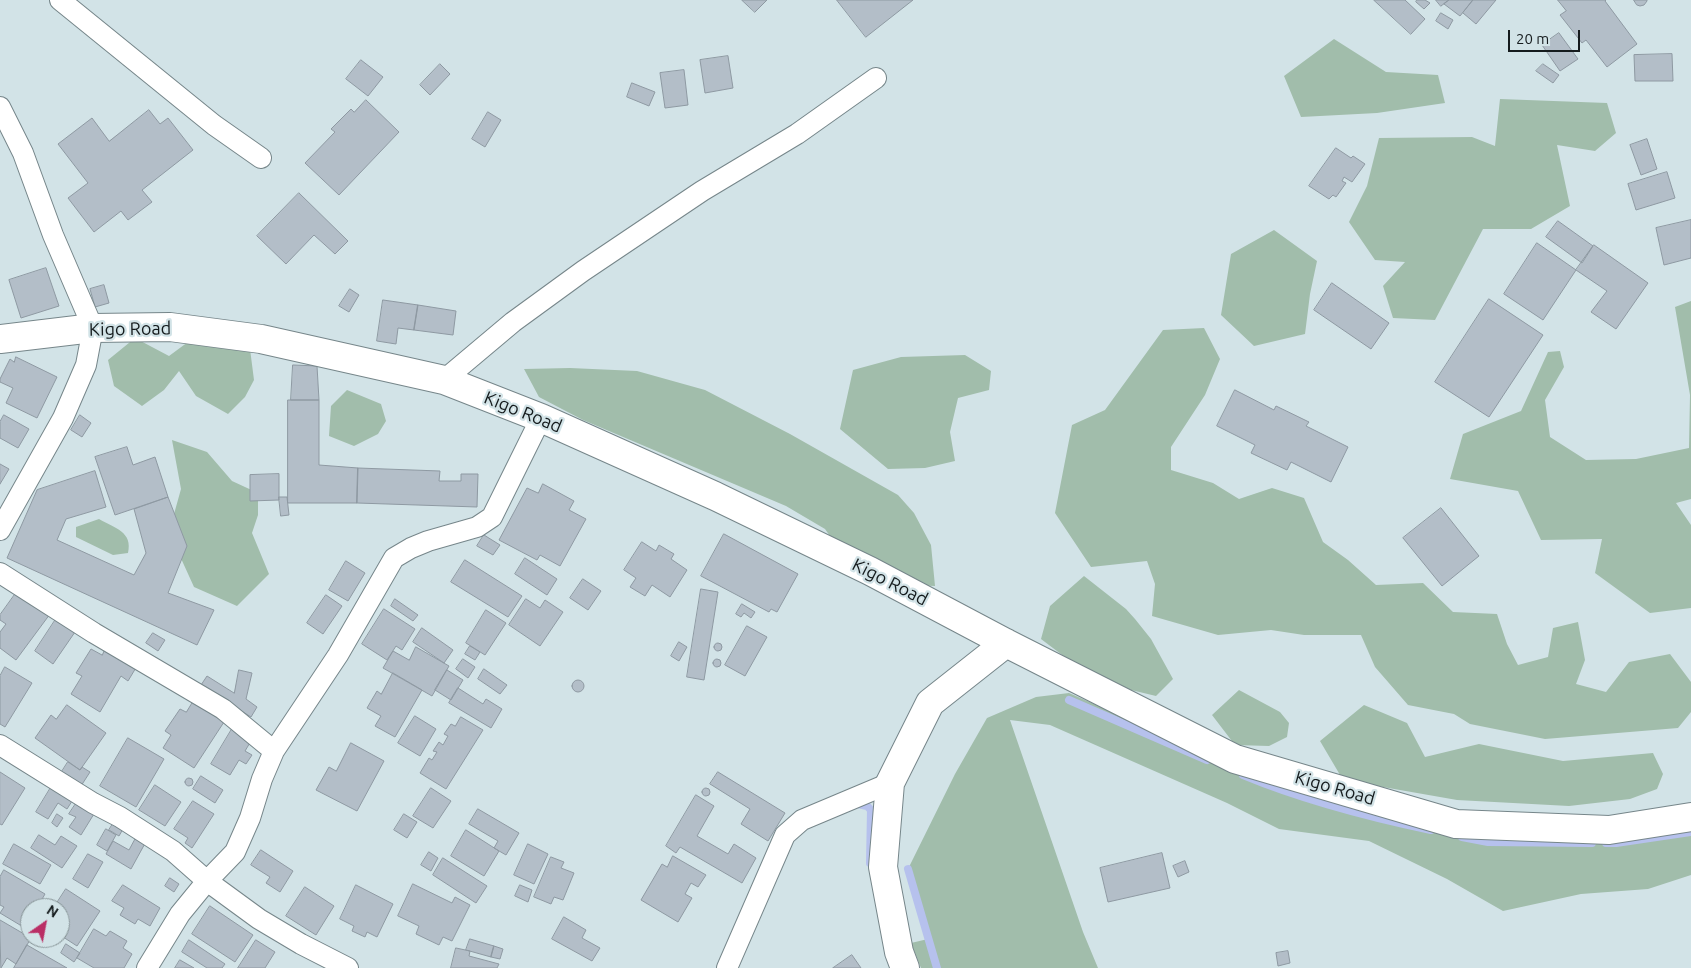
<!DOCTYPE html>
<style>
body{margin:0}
#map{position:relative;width:1691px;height:968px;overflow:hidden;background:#d2e3e7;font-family:Ubuntu,sans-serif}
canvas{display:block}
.north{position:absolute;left:20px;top:898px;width:50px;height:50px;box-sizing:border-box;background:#d2e3e7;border:1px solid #869396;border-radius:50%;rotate:33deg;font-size:14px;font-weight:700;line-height:20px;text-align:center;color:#151b1d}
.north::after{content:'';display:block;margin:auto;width:18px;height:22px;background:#ba2e65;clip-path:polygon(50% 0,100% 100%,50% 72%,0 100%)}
.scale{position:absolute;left:1508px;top:30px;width:72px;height:22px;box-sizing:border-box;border:2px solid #151b1d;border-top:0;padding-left:6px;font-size:15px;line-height:18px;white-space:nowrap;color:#151b1d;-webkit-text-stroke:4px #d2e3e7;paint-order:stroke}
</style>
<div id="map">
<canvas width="1691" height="968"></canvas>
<div class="north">N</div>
<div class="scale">20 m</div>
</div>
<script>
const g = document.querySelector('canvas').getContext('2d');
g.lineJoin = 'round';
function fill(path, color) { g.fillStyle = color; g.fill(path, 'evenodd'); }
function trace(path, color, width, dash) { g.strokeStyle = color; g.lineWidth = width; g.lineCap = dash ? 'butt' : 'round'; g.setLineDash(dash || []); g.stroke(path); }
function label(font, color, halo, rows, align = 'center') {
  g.font = font + ' Ubuntu,sans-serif'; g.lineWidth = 4.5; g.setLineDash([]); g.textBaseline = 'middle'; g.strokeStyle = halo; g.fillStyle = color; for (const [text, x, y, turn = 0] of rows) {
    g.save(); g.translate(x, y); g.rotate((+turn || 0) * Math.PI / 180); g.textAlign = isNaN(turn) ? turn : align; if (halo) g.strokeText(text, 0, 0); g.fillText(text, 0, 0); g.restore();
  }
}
const green = new Path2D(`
 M1334,39L1386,72L1438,75L1445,103L1377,113L1301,117L1284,76Z
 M1500,99L1607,103L1616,133L1595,151L1557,145L1570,206L1531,229H1483L1435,320L1393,318L1383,286L1405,262L1375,260L1349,222L1367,186L1379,138L1472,137L1495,146Z
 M1274,230L1317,261L1310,294L1305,334L1254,346L1221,315L1231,254Z
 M1691,301V499L1676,503L1691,525V608L1650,613L1595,573L1602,539L1541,540L1518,491L1450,479L1463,434L1521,411L1548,352L1560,351L1564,367L1545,400L1550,437L1586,460L1636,459L1689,448L1690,395L1675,307Z
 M1204,328L1220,359L1205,395L1171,447V470L1213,483L1239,499L1272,488L1304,498L1323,542L1348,560L1376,585L1423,583L1453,612L1497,614L1507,644L1518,665L1548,657L1553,628L1578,622L1585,660L1576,684L1606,692L1629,662L1670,654L1691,682V712L1678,728L1545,739L1470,724L1454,714L1408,705L1375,667L1361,635H1304L1271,630L1218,635L1152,616L1155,584L1147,561L1091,567L1055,513L1072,425L1105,410L1163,330Z
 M135,338L169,356L188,342L250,349L254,380L245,397L228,414L196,396L179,371L164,390L142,406L114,386L108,360Z
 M965,355L991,371L989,390L958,398L950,432L955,461L925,468L888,469L840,429L853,370L901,357Z
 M570,368L637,371L705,390L790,434L898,495L914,513L931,545L935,586L863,583L825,529L786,506L583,420L539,397L524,369Z
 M347,390L381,404L386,421L378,434L354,446L329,436L331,406Z
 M172,440L207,452L232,481L258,493V515L252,533L269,574L237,606L194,587L169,532L181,489Z
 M99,519C115,528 133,532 128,553L113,555L76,537V527Z
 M1084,576L1126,609L1135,619L1151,639L1173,679L1156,696L1098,682L1041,639L1050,606Z
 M1239,690L1280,712L1289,723L1287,737L1269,746L1235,745L1212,715Z
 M1069,693L1240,768L1412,820L1691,826V875L1648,889L1581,894L1503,911L1447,879L1369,841L1279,829L1227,803L1050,725L1010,720L1083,932L1098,968H921L911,943L928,939L908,869L955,774L987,718L1036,697Z
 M1364,705L1407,723L1425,757L1479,744L1563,761L1653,753L1663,774L1657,789L1630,799L1569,806L1457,800L1343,780L1320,741Z`);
const stream = new Path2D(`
 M1069,700L1207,760
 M1243,775C1301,799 1369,817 1431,830
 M858,804L867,806L871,810L870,863
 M1462,837L1488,842L1592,843
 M1606,843H1616L1691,832
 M908,869L937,968`);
const building = new Path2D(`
 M742,0H767L755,12Z
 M837,0H913L866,37Z
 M1374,0H1405L1425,19L1411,34Z
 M1417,0H1425L1430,3L1424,9L1416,2Z
 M1436,0H1449L1441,6Z
 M1449,0H1473L1460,16L1444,4Z
 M1473,0H1496L1476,24L1463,13Z
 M1558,0H1606L1605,1L1637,44L1607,67L1586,40L1582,43L1560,15L1566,11Z
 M1634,0H1647V1L1644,5L1640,6L1637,5Z
 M1441,13L1453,20L1448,29L1436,21Z
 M1559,33L1578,59L1560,71L1542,45Z
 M1672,54L1673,81H1635L1634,55Z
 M728,56L733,88L705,93L700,60Z
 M361,60L383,77L368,96L346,79Z
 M440,64L450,74L430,95L420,85Z
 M1543,64L1559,75L1553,83L1536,71Z
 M684,70L688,105L665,108L660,73Z
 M632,83L655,92L649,106L627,97Z
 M366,100L399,132L339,195L305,163L335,132L331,129L351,109L354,112Z
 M149,110L160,124L168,118L193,150L142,190L152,202L128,220L121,211L94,232L68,198L88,183L58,144L92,118L109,141Z
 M488,112L501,120L485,147L472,139Z
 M1647,139L1657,169L1641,175L1630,145Z
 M1336,148L1351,158L1353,156L1365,164L1352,182L1344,177L1342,181L1346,183L1336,197L1333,195L1329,199L1309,186Z
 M1667,172L1675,198L1636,210L1628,184Z
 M299,193L348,241L335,254L314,235L286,264L257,236Z
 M1691,220V258L1664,265L1656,228Z
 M1558,221L1593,246L1582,263L1546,237Z
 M1537,243L1576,270L1543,320L1504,294Z
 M1594,245L1648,283L1616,329L1591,312L1607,291L1576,270Z
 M46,268L59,306L21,318L9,280Z
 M1332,283L1389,323L1371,349L1314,310Z
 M104,285L109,303L95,307L90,289Z
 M350,289L359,295L349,312L339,306Z
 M1489,299L1543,335L1489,417L1435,382Z
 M383,300L418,305L414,330L398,328L396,344L377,341Z
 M418,305L456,311L453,335L414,330Z
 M16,357L57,377L37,418L6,403L13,388L0,382V379L10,359L14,362Z
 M293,365L317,366L319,400H291Z
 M1235,390L1274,410L1276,406L1309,422L1306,426L1348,447L1331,482L1291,462L1287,470L1251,453L1255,445L1217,426Z
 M288,400H319V465L358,468L357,503H288Z
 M4,415L29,429L18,448L0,438V422Z
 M80,415L91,423L82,437L71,430Z
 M127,447L133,465L155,457L168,497L115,515L95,457Z
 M0,464L9,469L0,484Z
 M358,468L440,471L439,481H461V474H478L477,507L357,503Z
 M95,471L106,507L66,519L57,540L134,575L146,553L134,509L168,497L187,546L168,593L214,610L197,645L7,558L37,490Z
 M279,474V500L250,501V475Z
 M543,484L574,501L569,510L586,519L560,566L540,555L537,560L499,540L527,488L538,493Z
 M279,497H287L289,515L281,516Z
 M1441,508L1479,556L1442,586L1403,538Z
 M724,534L798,574L777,612L771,609L769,612L701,576Z
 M484,535L500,545L493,555L477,546Z
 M642,542L656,551L659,545L674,554L671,559L687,570L670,597L652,585L645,596L630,587L636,578L624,570Z
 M525,558L557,579L547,595L515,574Z
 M465,560L522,596L508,617L451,582Z
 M346,561L365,573L348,601L329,590Z
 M583,579L601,591L588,610L570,598Z
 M701,589L718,592L704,680L687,677Z
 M16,593L31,605L34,602L50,614L16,660L0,648V632L6,624L0,620V615Z
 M326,595L342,606L323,634L307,623Z
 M395,599L418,615L413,621L391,606Z
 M526,599L540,608L545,600L563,612L540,646L509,625Z
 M742,604L755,612L751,618L744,613L741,617L736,614Z
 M384,609L415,629L402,650L396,646L387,660L362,644Z
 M486,610L506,623L485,655L466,643Z
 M56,619L75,632L53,664L35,651Z
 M747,626L767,637L745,676L725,665Z
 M422,628L453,650L444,663L413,642Z
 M153,633L165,640L158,651L146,643Z
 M679,642L687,647L679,661L671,656Z
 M714 647a4 4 0 1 1 8 0a4 4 0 1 1-8 0Z
 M470,646L480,652L475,660L465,654Z
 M106,647L137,666L128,681L121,676L100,712L71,694L82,676L76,673L91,649L102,655Z
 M416,647L449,666L432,696L383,668L393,651L409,660Z
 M713 663a4 4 0 1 1 8 0a4 4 0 1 1-8 0Z
 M463,659L475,667L468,678L456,669Z
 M5,667L32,683L5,727L0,724V676Z
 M484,669L507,685L500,694L478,679Z
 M239,670L252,673L246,699L257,707L251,717L201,685L207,676L234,693Z
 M447,670L463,680L451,700L435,690Z
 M393,673L422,690L395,737L375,726L381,716L367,708L377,691L381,694Z
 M572 686a6 6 0 1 1 12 0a6 6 0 1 1-12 0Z
 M458,688L483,704L486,699L502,709L491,728L449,703Z
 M193,702L224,722L194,768L163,748L171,735L165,731L180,709L186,712Z
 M67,705L106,733L80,770L35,738L51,715L56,719Z
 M415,716L436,729L420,756L398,743Z
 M461,717L483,730L446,789L420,773L429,758L432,760L437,752L433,751L439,742L443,745L448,736L444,734L451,724L455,726Z
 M232,729L251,741L245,751L252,755L246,764L239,760L230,775L211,764Z
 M128,738L164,759L136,807L100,786Z
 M351,743L384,761L357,811L316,790L329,767L336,771Z
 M68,762L80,770L82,767L90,772L81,786L61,773Z
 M0,772L25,788L2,825L0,824Z
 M718,772L785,813L768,841L741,824L750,809L710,784Z
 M201,776L223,790L215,803L193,789Z
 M185 782a4 4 0 1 1 8 0a4 4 0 1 1-8 0Z
 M53,784L74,798L67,809L58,803L48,819L36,812Z
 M155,785L181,802L165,826L139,810Z
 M431,788L451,801L433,828L413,816Z
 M702 792a4 4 0 1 1 8 0a4 4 0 1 1-8 0Z
 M696,795L714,806L697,836L728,854L734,844L756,858L742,883L680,847L676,853L666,846Z
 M193,801L214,814L192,848L185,843L188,838L174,829Z
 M77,802L97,809L81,835L69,827L76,817L69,814Z
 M478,809L519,833L506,855L494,848L498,841L469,824Z
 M57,814L63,818L57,827L52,823Z
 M404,814L417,822L407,838L394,830Z
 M116,819L148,838L131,869L106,854L113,841L129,850L136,837L123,829L119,836L109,830Z
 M106,829L116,835L107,851L97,845Z
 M466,830L499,851L484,876L451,856Z
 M39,835L55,845L61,836L77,846L62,868L31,848Z
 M14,844L51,865L40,884L3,864Z
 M528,844L548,854L534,884L514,875Z
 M261,850L293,871L280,892L266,883L270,877L251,865Z
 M429,852L438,858L431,871L421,865Z
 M1162,853L1170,888L1108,902L1100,868Z
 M88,854L103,862L88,888L73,879Z
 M673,856L706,875L698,887L691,883L685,894L692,898L678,922L641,900L662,864L667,867Z
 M551,857L564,862L561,868L574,873L563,900L554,897L551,904L534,897Z
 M443,858L487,886L476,903L433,875Z
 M1185,861L1189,872L1178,877L1173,866Z
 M4,870L45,894L37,908H30V919L25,928L0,913L4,907L0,905V877Z
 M170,878L179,884L174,892L165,886Z
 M413,884L452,903L455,897L470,905L452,941L443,937L439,945L416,934L419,926L398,916Z
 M123,885L160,908L150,926L138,919L135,924L120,915L124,908L112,901Z
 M356,885L393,904L377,937L367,932L365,937L352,931L354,926L340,919Z
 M520,885L532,890L528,902L515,896Z
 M305,887L334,906L316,935L286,916Z
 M66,889L100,911L77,946L60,935V908L55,906Z
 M210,906L253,935L235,962L192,934Z
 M564,917L586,930L582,938L600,948L592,961L552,939Z
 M0,920L31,938L16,964L7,958L1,968Z
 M94,929L106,936L110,931L127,941L123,948L132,954L124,968H94L77,958Z
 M470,939L494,946L491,957L466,950Z
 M189,940L225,964L222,968H207L182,952Z
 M256,940L275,952L265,968H238Z
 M66,944L80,953L74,962L61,953Z
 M27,945L67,968H14Z
 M494,946L503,949L500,959L491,957Z
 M456,948L470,951L469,956L499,964L497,968H451Z
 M1288,951L1290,963L1278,966L1276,953Z
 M852,955L861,968H833Z
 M180,960L194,968H175Z`);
const street = new Path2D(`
 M60,0L214,125L261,158
 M0,107L23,153L53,235L93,328L86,365L63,418L0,530
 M444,380L513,322L583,271L702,191L797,134L876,78
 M0,573L94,633L223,709L274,751
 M0,745L93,803L120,817L173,851L207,881L259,919L301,944L348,968
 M147,968L180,914L207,881L235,852L250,818L262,779L274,751L338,655L394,558L411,548L428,541L477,527L492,517L541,418
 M727,968L785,835L802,820L890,783`);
const secondary = new Path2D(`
 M0,339L93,328L170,327L261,339L444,380L541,418L715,496L870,571L1006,643L1235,759L1456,824L1609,830L1691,817
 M905,968L899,952L883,867L890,783L930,703L1006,643`);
const streetNames = [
 ["Kigo Road",130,329,-1],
 ["Kigo Road",523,412,22],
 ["Kigo Road",890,582,27],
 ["Kigo Road",1335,788,16]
];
fill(green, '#a1bdab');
trace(stream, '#b6c1ed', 8);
fill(building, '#b3bec8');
trace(building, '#8e99a2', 1);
trace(street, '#76868a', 22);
trace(secondary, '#76868a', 30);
trace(street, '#fff', 20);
trace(secondary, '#fff', 28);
label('18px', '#151b1d', '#d2e3e7', streetNames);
</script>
